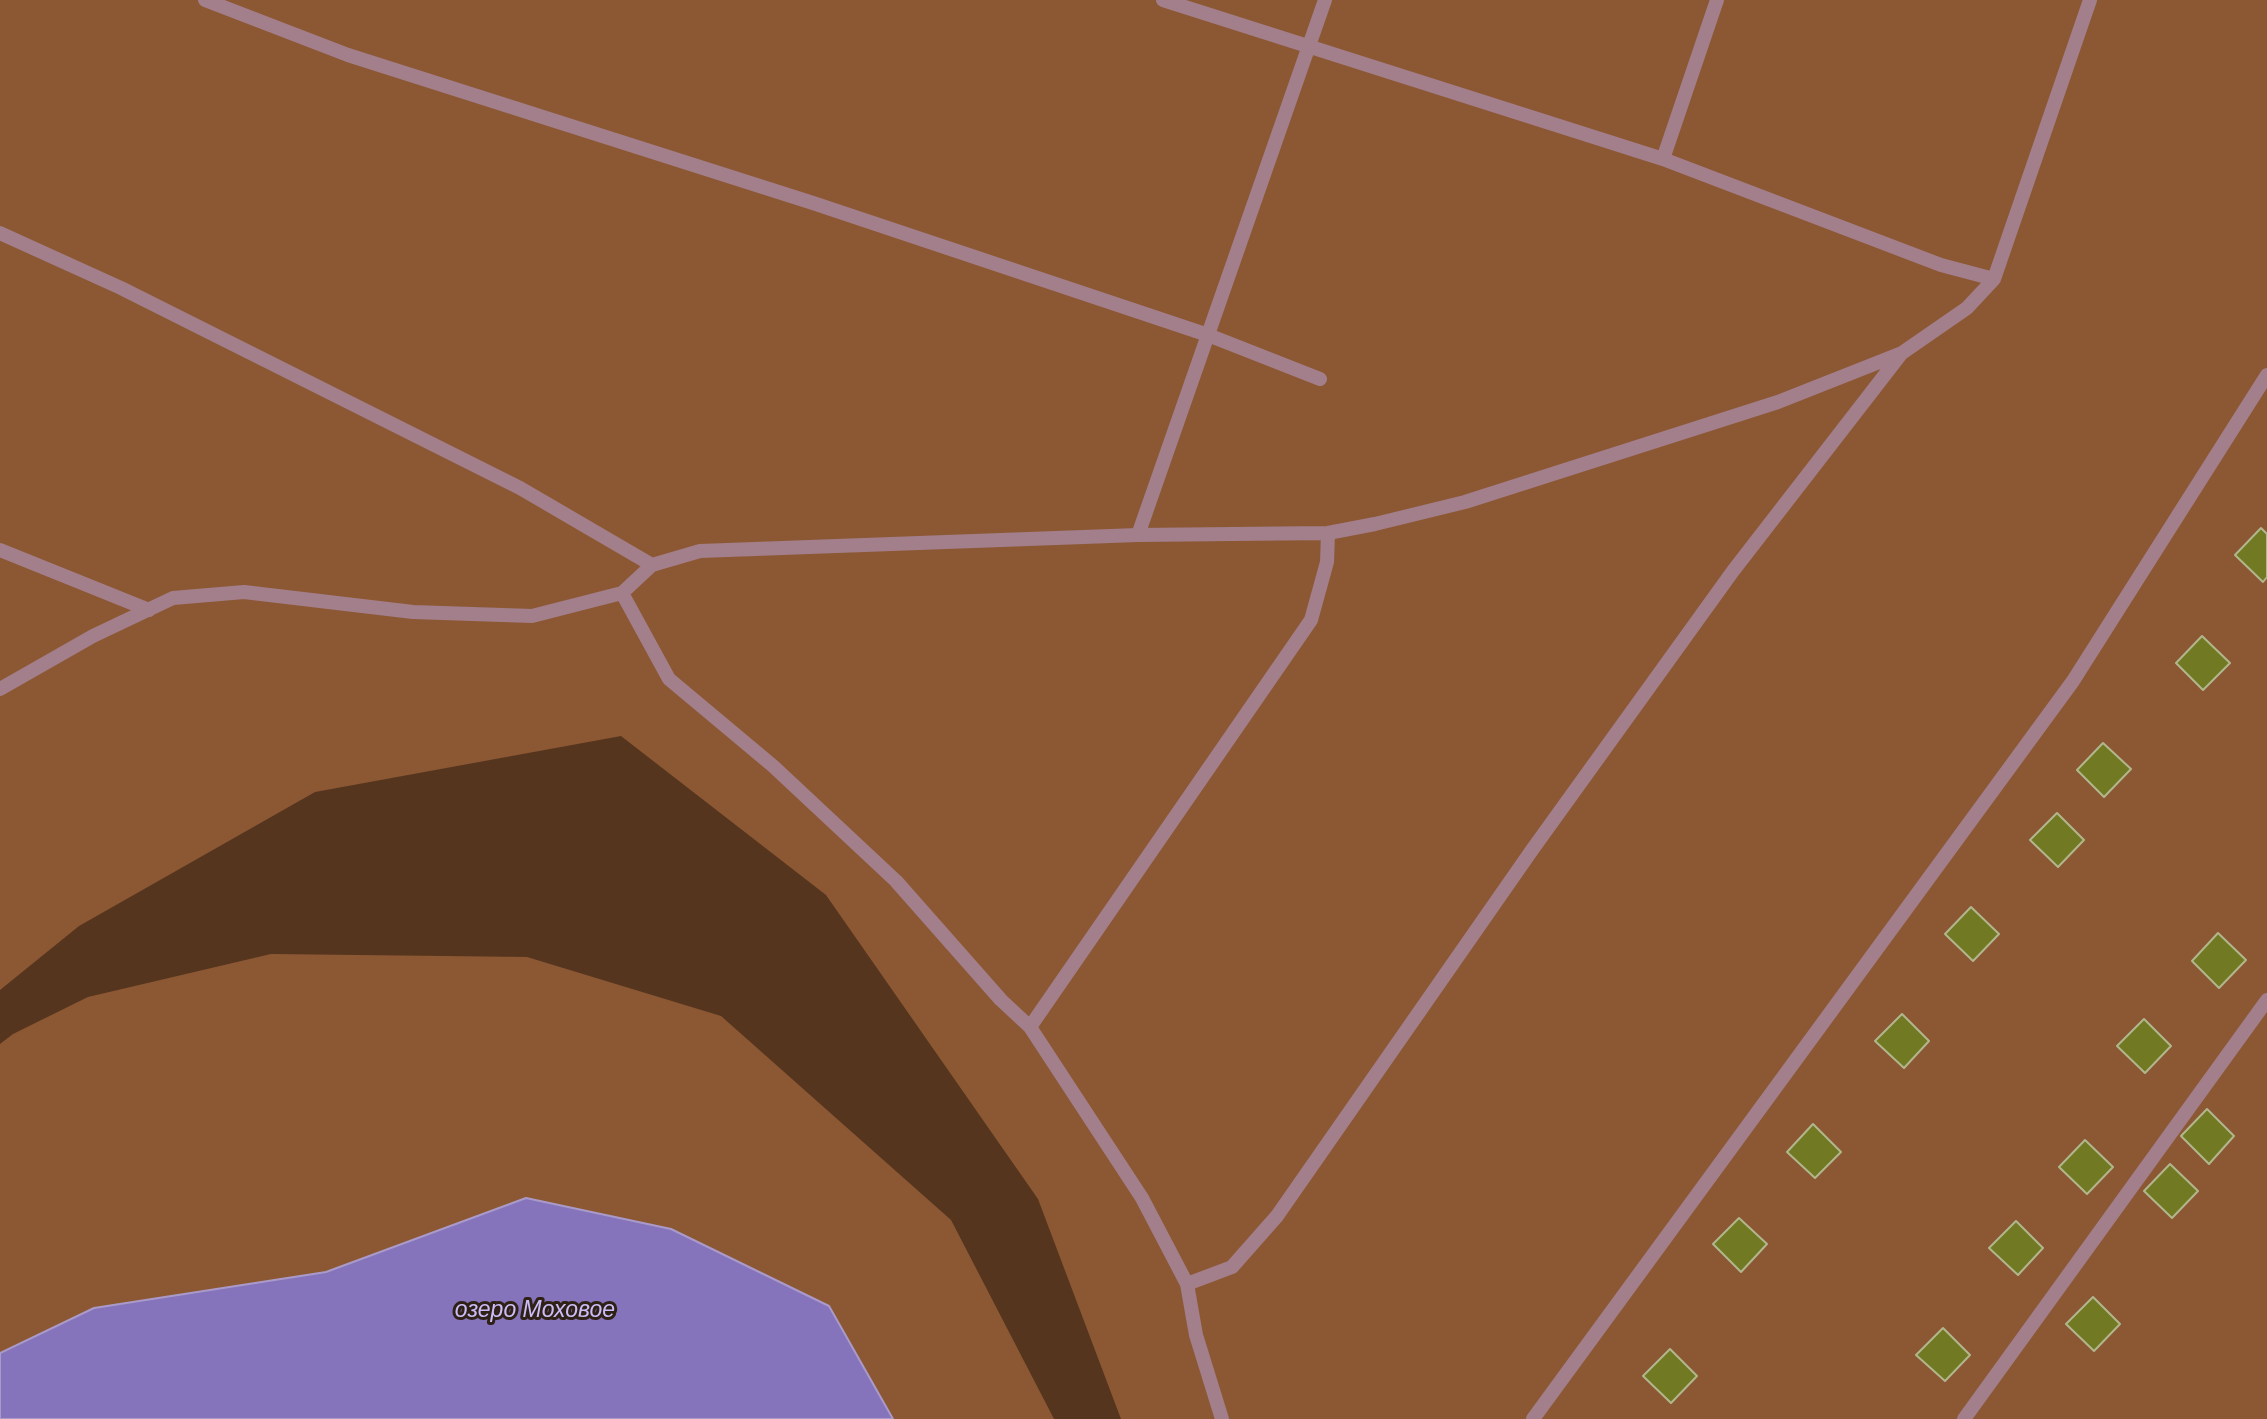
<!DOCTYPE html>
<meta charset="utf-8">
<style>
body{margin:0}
canvas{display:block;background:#56351e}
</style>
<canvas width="2267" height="1419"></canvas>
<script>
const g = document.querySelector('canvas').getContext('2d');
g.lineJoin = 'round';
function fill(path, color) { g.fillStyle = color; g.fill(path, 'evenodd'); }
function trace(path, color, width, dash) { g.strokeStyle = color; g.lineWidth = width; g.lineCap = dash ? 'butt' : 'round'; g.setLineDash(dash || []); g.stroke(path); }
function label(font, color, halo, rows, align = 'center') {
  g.font = font + ' Helvetica,sans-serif'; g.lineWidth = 6; g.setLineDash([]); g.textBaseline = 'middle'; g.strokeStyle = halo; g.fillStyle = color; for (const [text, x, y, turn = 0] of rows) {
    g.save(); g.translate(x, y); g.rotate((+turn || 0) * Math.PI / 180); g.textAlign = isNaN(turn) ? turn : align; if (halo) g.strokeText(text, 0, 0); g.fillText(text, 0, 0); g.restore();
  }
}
const green = new Path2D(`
 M0,0H2267V1419H1121L1038,1199L826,895L621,736L315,792L79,926L0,990Z
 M271,954L527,957L721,1016L951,1220L1054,1419H893L828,1306L526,1198L326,1272L94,1308L0,1353V1044L13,1034L88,997Z`);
const water = new Path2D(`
 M526,1198L671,1229L829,1306L893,1419H0V1353L94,1308L326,1272Z`);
const building = new Path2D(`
 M2261,528L2267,534V577L2263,582L2235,555Z
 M2202,636L2230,663L2203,690L2176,663Z
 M2103,743L2131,769L2104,797L2077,770Z
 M2057,813L2084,840L2058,867L2030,840Z
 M1971,907L1999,934L1973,961L1945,934Z
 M2218,933L2246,960L2219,988L2192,961Z
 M1902,1014L1929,1041L1904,1068L1875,1041Z
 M2144,1019L2171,1046L2145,1073L2117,1046Z
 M2207,1109L2234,1136L2209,1164L2181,1136Z
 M1813,1124L1841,1152L1815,1178L1787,1152Z
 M2085,1140L2113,1167L2087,1194L2059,1167Z
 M2170,1164L2198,1191L2172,1218L2144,1191Z
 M1739,1218L1767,1244L1741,1272L1713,1244Z
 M2016,1221L2043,1248L2018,1275L1989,1248Z
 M2093,1297L2120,1324L2094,1351L2066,1324Z
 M1943,1328L1970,1355L1945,1381L1916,1355Z
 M1670,1349L1697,1376L1671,1403L1643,1376Z`);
const service = new Path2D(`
 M205,0L348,55L813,203L1208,335L1320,379
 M1163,0L1663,159L1941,265L1994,279
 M1663,159L1717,0
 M0,233L121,288L520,488L652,565
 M1138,535L1325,0
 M0,550L149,610
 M622,593L669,679L773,766L896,881L1001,1000L1030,1027L1142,1198L1187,1284L1196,1335L1222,1419
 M0,689L93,636L173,598L244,592L413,612L532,616L622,593L652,565L700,551L1138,535L1328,533L1375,524L1465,502L1778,402L1902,353L1967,308L1994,279L2090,0
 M1030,1027L1311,620L1327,562L1328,533
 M1187,1284L1232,1267L1277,1216L1532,850L1733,571L1901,354
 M1533,1419L2073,681L2267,375
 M1964,1419L2267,1000`);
const waterNames = [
 ["озеро Моховое",535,1311]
];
fill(green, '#8c5834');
fill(water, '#8574bb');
trace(water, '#aa9ac9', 2);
fill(building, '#727923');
trace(building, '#b1b68c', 2);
trace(service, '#a37f8c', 14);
label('italic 23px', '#cabdf8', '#302117', waterNames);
</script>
